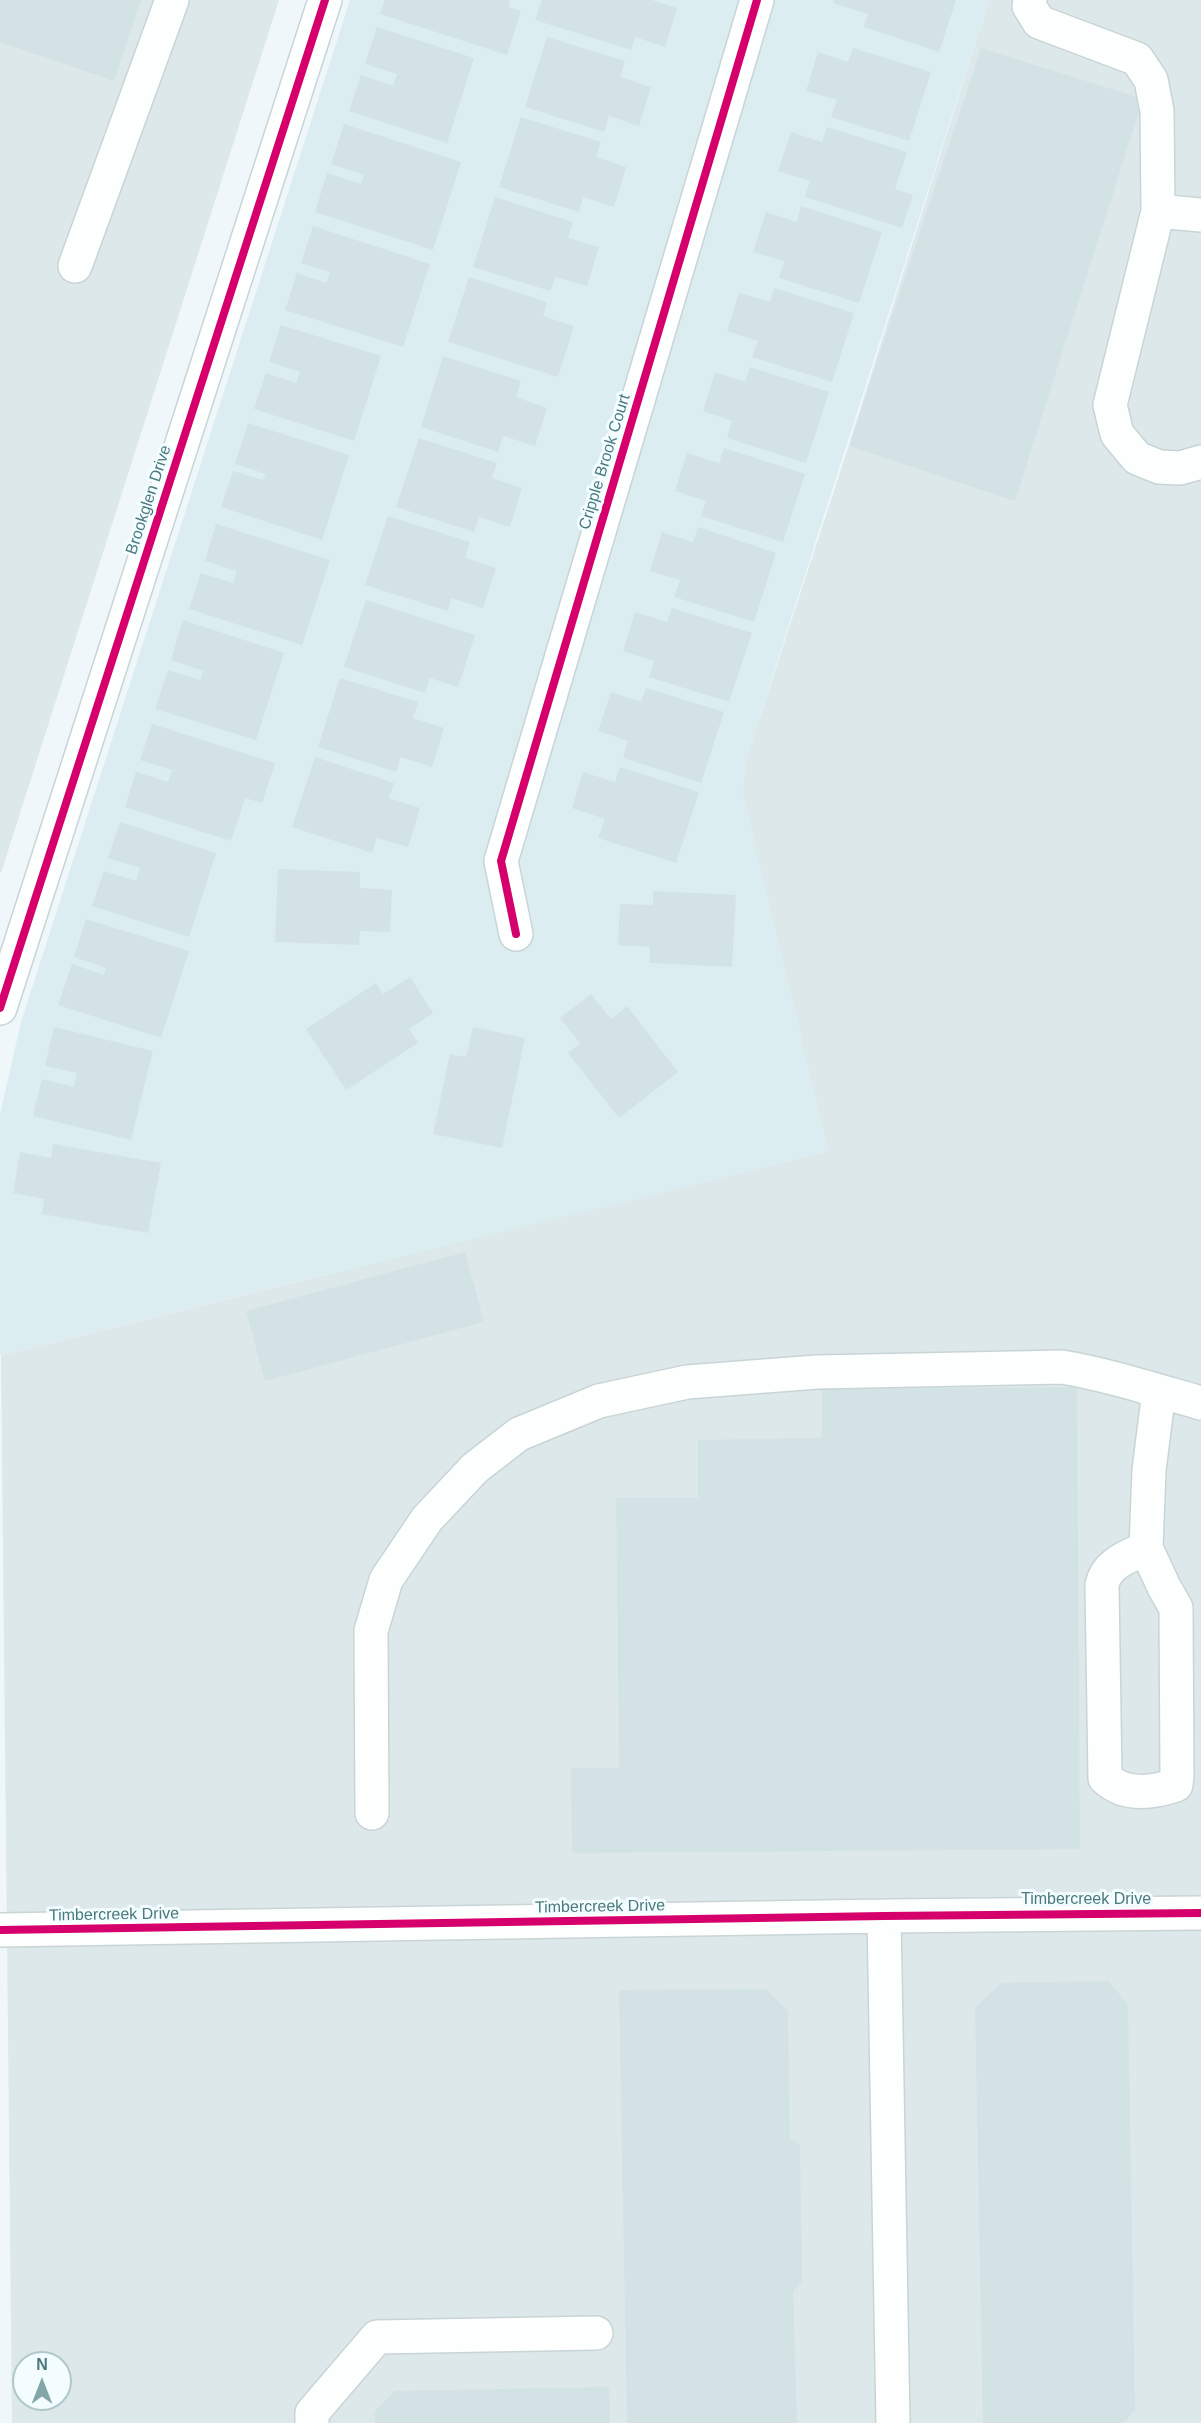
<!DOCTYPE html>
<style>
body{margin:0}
#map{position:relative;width:1201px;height:2423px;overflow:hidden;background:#eff7fa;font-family:Helvetica,sans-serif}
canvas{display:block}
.north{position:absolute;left:12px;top:2351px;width:60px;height:60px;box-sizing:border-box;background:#f3fcff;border:2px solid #b0c8cb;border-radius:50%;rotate:0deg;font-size:16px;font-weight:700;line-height:24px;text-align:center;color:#4b7a7c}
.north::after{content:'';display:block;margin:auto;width:21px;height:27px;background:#84a6a8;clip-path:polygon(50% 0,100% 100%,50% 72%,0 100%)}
</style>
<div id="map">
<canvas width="1201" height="2423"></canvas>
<div class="north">N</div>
</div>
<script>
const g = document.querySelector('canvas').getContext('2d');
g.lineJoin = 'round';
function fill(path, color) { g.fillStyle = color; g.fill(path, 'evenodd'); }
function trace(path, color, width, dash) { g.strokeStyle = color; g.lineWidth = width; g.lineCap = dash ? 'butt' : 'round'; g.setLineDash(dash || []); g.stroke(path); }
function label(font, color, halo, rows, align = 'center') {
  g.font = font + ' Helvetica,sans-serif'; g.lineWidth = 6; g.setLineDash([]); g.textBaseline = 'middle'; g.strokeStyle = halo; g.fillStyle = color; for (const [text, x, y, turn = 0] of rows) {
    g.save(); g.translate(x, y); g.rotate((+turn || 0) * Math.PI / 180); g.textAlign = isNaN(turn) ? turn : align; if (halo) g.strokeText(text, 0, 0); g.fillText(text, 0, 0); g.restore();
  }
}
const residential = new Path2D(`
 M350,0H989L747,756L742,790L828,1151L0,1355V1114L21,1022Z`);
const industrial = new Path2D(`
 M0,0H279L1,873L0,871Z
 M989,0H1201V2423H12L1,1355L828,1151L742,791L747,756L849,445ZM24,2363H60V2399H24Z`);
const building = new Path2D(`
 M0,0H141L114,81L0,42Z
 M385,0H510L508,7L521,11L507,55L380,14Z
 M542,0H652L677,8L665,47L635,37L631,50L535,20Z
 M834,0H956L939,52L864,27L868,14L833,3Z
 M377,27L474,58L447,143L349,111L361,75L393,86L397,74L365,64Z
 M547,37L625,61L620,77L651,87L639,126L609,116L604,132L525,107Z
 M853,48L931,72L909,141L831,117L837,100L806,91L818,52L848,62Z
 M981,48L1143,99L1015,501L849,446Z
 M521,117L601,142L596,157L626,167L614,207L583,197L579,212L499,187Z
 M344,124L461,162L433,250L315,212L327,173L361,184L364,175L331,164Z
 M827,127L907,152L895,189L913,195L902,228L805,197L810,181L778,171L791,132L822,142Z
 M495,197L573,222L568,238L599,247L587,286L556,277L550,291L473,267Z
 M801,206L882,232L859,303L779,278L784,261L753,252L766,212L797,222Z
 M313,226L430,264L403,347L285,310L297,273L326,283L330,272L301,263Z
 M469,277L547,302L543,316L574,326L558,377L448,342Z
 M774,288L854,313L832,382L752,357L758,341L727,331L739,293L770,302Z
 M281,325L381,356L354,441L254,409L266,373L296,383L300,372L269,362Z
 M443,356L521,381L516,397L547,408L535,446L503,436L498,452L421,427Z
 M750,367L829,392L806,463L727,438L732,421L703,411L715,372L745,382Z
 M248,423L349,455L322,540L221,507L233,471L263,480L266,474L235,464Z
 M419,438L497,463L492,478L522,488L510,527L479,517L474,532L396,507Z
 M724,448L805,474L783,542L701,516L706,501L675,491L687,453L719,463Z
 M388,516L470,542L465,558L496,568L483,608L451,598L448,611L365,585Z
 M216,524L330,560L302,645L189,609L201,573L233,583L237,571L205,561Z
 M698,527L776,553L754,622L674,597L680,580L650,571L662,532L693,542Z
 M366,600L475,635L458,687L430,678L425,693L344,667Z
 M672,608L752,633L729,702L649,677L654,661L623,651L635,612L667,622Z
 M183,620L284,653L256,740L155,709L168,670L200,680L203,671L171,660Z
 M340,678L418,702L413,718L444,728L432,767L401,757L396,772L318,747Z
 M646,688L724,712L701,783L623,758L628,741L598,731L611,692L641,702Z
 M152,724L275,763L262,803L245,798L231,841L125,807L136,772L168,782L172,770L140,760Z
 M315,757L394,783L389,798L420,808L408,847L377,838L372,853L292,827Z
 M620,767L699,792L676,863L598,838L605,819L572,808L583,772L615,782Z
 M120,822L216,853L189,937L92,906L104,871L136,881L140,868L108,858Z
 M278,869L360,872V888L392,890L390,932L360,931L359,945L275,942Z
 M653,891L736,895L732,967L650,963V947L618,945L620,904L653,905Z
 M86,919L189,951L161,1038L58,1005L72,964L104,975L106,968L74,957Z
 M410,977L433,1013L409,1029L418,1043L346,1090L306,1029L376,983L383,994Z
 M591,994L611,1019L627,1006L678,1072L619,1118L568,1053L580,1043L560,1018Z
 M54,1027L153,1051L131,1140L33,1116L42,1079L74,1087L77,1073L45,1066Z
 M473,1027L525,1038L502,1148L433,1134L450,1054L466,1057Z
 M53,1144L161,1163L148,1233L42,1214L44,1199L13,1193L20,1152L51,1158Z
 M465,1252L484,1322L265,1381L246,1311Z
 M1077,1387L1080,1849L572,1853L571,1768H619L616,1498H698V1440L822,1438V1389Z
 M1109,1981L1128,2005L1135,2410L1123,2423H983L975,2008L1001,1983Z
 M766,1989L788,2011L790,2138L800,2146L802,2281L793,2291L797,2423H627L619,1990Z
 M609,2387L610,2423H375L374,2412L395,2391Z`);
const minor = new Path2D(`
 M1030,0L1029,6L1039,22L1137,59L1151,80L1157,111L1158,211L1110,405L1117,434L1137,458L1159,467L1180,468L1201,462
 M1158,211L1201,215
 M75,266L172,0
 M516,934L501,861L757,0
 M0,1008L325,0
 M1146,1548C1127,1557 1106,1564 1102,1585L1105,1778C1124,1796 1152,1793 1176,1785L1177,1775L1176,1608L1164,1587L1146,1548L1149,1470L1159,1391
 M372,1813L371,1631L386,1580L427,1519L475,1468L519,1434L599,1401L687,1382L817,1372L1062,1367C1109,1375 1155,1390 1201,1403
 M884,1916L893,2423
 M0,1930L884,1916L1201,1913
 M312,2423V2413L377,2337L596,2333`);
const cycleway = new Path2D(`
 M516,934L501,861L757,0
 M0,1008L325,0
 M0,1930L884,1916L1201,1913`);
const streetNames = [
 ["Cripple Brook Court",605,462,-73],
 ["Brookglen Drive",149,500,-72],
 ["Timbercreek Drive",1086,1900],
 ["Timbercreek Drive",600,1907,-1],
 ["Timbercreek Drive",114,1915,-1]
];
fill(residential, '#dbedf1');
fill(industrial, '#dce8ea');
fill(building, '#d3e3e5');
trace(minor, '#c9d4d6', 36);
trace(minor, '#fdfefe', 33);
trace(cycleway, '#d6006c', 8);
label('16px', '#4b7a7c', '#f3fcff', streetNames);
</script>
